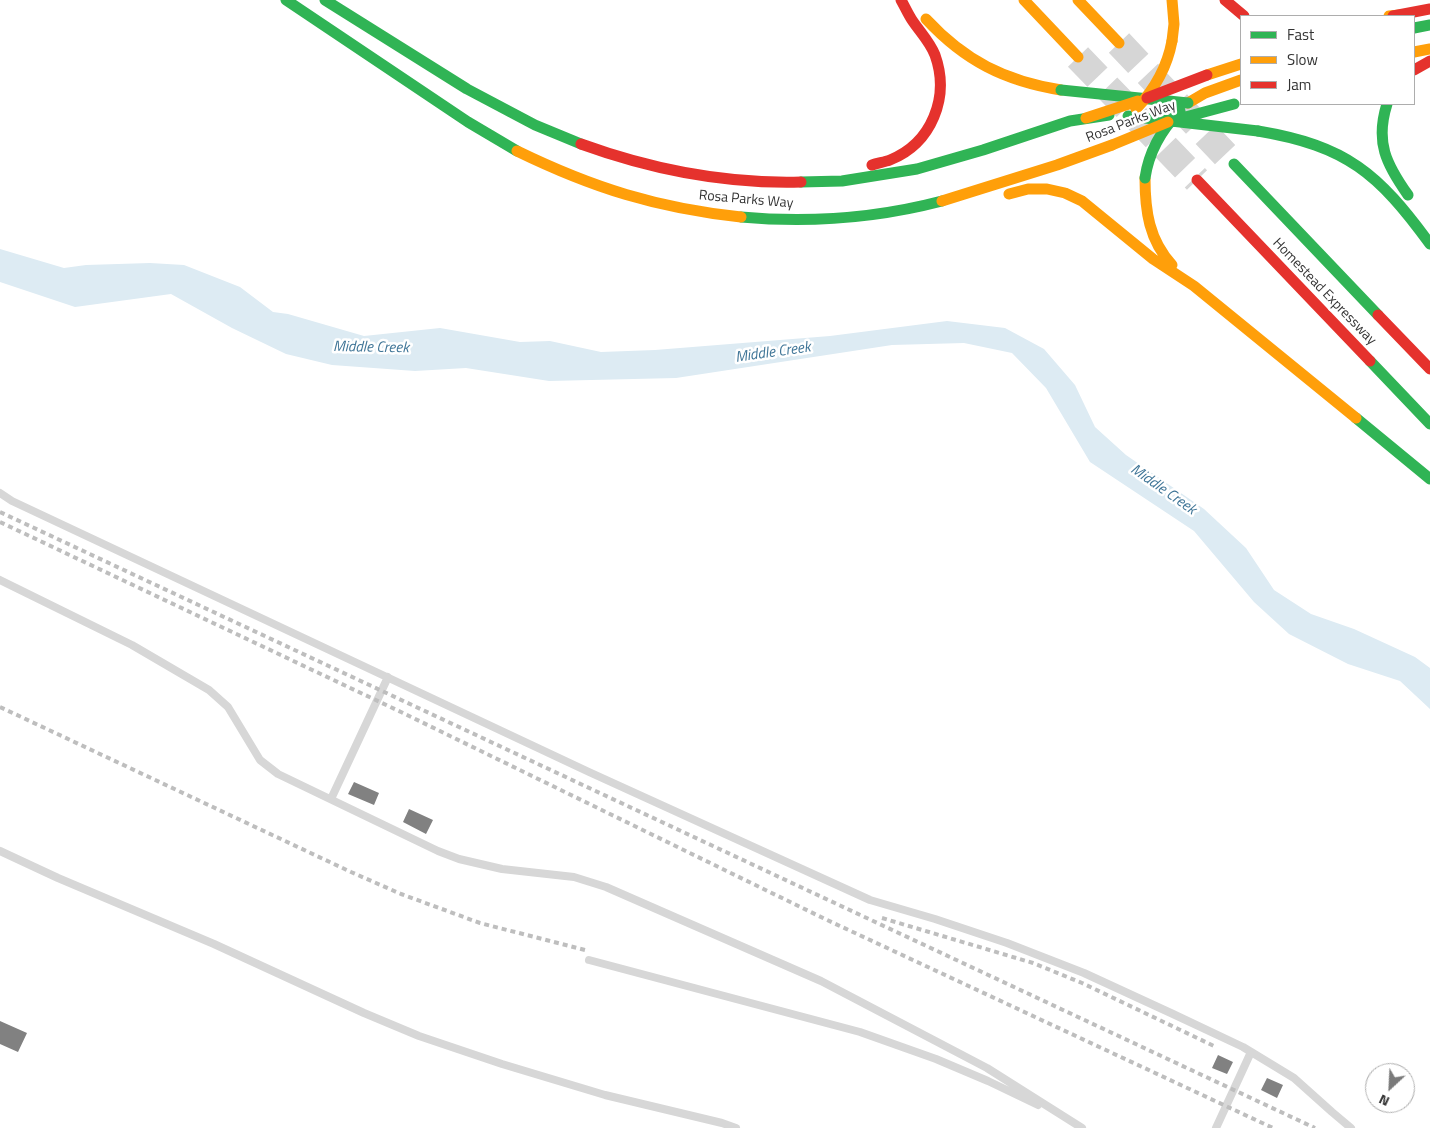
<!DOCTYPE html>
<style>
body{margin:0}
#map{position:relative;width:1430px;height:1128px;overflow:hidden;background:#fff;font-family:"Titillium Web",sans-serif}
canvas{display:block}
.legend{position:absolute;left:1240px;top:15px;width:175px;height:90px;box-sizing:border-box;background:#fff;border:1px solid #adadad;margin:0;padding:6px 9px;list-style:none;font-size:15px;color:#333}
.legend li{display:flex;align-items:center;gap:10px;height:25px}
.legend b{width:25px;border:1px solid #adadad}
.north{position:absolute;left:1365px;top:1063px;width:50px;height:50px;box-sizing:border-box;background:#fff;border:1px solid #adadad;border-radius:50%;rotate:205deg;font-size:14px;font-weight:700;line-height:20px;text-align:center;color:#333}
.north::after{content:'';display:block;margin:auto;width:18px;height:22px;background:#7a7a7a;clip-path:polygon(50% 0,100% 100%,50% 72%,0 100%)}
</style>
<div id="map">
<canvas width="1430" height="1128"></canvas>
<ul class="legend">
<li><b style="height:6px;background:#30b455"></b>Fast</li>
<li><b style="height:6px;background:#ff9f0a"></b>Slow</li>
<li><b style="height:6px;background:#e5322d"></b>Jam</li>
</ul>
<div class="north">N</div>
</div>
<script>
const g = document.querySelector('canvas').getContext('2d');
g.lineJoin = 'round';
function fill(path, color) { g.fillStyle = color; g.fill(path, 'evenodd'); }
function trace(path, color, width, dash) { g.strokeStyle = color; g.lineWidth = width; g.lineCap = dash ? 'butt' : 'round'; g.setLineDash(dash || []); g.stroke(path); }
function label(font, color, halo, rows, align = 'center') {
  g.font = font + ' "Titillium Web",sans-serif'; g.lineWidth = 5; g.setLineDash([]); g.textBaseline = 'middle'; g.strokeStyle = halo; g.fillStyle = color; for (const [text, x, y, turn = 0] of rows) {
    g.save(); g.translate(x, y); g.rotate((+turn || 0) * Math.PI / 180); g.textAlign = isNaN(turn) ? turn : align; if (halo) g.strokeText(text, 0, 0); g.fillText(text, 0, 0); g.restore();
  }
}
const water = new Path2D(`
 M0,249L64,268L86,265L150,263L184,265L240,287L273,312L288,314L364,336L440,328L520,342L550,341L601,352L655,350L830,336L947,321L1005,328L1044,349L1075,385L1095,427L1126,455L1204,509L1246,548L1274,590L1311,614L1354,629L1415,657L1430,668V709L1400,681L1348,664L1289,634L1254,602L1194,531L1090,462L1046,388L1012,353L964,343L892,345L676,378L549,381L466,368L415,371L332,365L286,354L232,328L171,294L75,307L0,282Z`);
const building = new Path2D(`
 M354,782L379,793L374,805L348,794Z
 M409,809L433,820L426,834L403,822Z
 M0,1021L27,1033L18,1052L0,1044Z
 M1218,1055L1233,1062L1227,1074L1212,1068Z
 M1267,1078L1283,1085L1277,1098L1261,1090Z`);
const highwayTunnel = new Path2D(`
 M1119,43L1234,164
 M1078,57L1197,180`);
const lane = new Path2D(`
 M0,493L12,501L589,772L870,900L935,919L1007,943L1084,973L1173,1014L1243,1047L1294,1078L1332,1112L1351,1128
 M0,580L132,645L209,690L228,707L260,760L278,774L438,851L459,859L502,869L574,877L606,887L821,981L987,1068L1082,1128
 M331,799L388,677
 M0,851L58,878L214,944L364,1013L419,1036L502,1064L605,1095L722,1123L736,1128
 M589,960L860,1032L936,1059L988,1081L1038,1105
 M1216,1128L1251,1052`);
const fast = new Path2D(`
 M286,0L468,122L517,151
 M325,0L467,89L535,125L581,144
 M1414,28L1430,25
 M1387,104C1375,142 1386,164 1408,195
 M1258,131C1347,146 1378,173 1430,244
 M1234,164L1378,315
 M801,182L842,181L917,169L983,150L1070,121L1109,115
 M741,217C807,223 877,218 942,201
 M1370,361L1430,424
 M1356,418L1430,479`);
const slow = new Path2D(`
 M1024,0L1078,57
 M1078,0L1119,43
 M1172,0L1174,24L1172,41
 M1389,16L1400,15
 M926,19C965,61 1005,81 1061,90
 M1414,52L1430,49
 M1207,75L1241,64
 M1188,103L1205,93L1241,80
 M517,151C593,188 657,208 741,217
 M1145,178C1145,211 1149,240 1172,265
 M1009,194L1028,189H1047L1065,193L1082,201L1153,259L1194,286L1356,418
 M942,201L1057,165L1112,145`);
const jam = new Path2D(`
 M1225,0L1244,16
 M1393,16L1430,9
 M1414,70L1430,61
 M581,144C650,169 727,184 801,182
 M872,165C878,163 885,162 890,160C932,143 950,97 935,55C930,42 920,32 912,20C908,14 905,7 901,0
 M1197,180L1370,361
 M1378,315L1430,369`);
const rail = new Path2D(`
 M0,512L1315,1128
 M0,522L401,712L825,919L1273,1128
 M0,707L351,872L401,894L480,923L585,950
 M882,918L1033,963L1082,983L1216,1047`);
const fastBridge = new Path2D(`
 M1061,90L1188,103
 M1128,116L1258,131
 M1178,119L1234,104
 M1145,178C1149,151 1161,130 1180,111`);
const slowBridge = new Path2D(`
 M1136,109C1155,89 1167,68 1172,41
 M1086,118L1138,101
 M1112,145L1168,122`);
const jamBridge = new Path2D(`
 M1147,98L1207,75`);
const streetNames = [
 ["Rosa Parks Way",1131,122,-21],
 ["Rosa Parks Way",746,200,5],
 ["Homestead Expressway",1324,292,46]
];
const waterNames = [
 ["Middle Creek",371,348,1],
 ["Middle Creek",773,353,-8],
 ["Middle Creek",1163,490,35]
];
fill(water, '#ddebf3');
fill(building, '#818181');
trace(highwayTunnel, '#d6d6d6', 28, [28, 14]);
trace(lane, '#d7d7d7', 8);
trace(fast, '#30b455', 11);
trace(slow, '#ff9f0a', 11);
trace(jam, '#e5322d', 11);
trace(rail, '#bebebe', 4, [5, 4]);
trace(fastBridge, '#30b455', 11);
trace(slowBridge, '#ff9f0a', 11);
trace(jamBridge, '#e5322d', 11);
label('14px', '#333', '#fff', streetNames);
label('italic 15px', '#3f7597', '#fff', waterNames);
</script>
